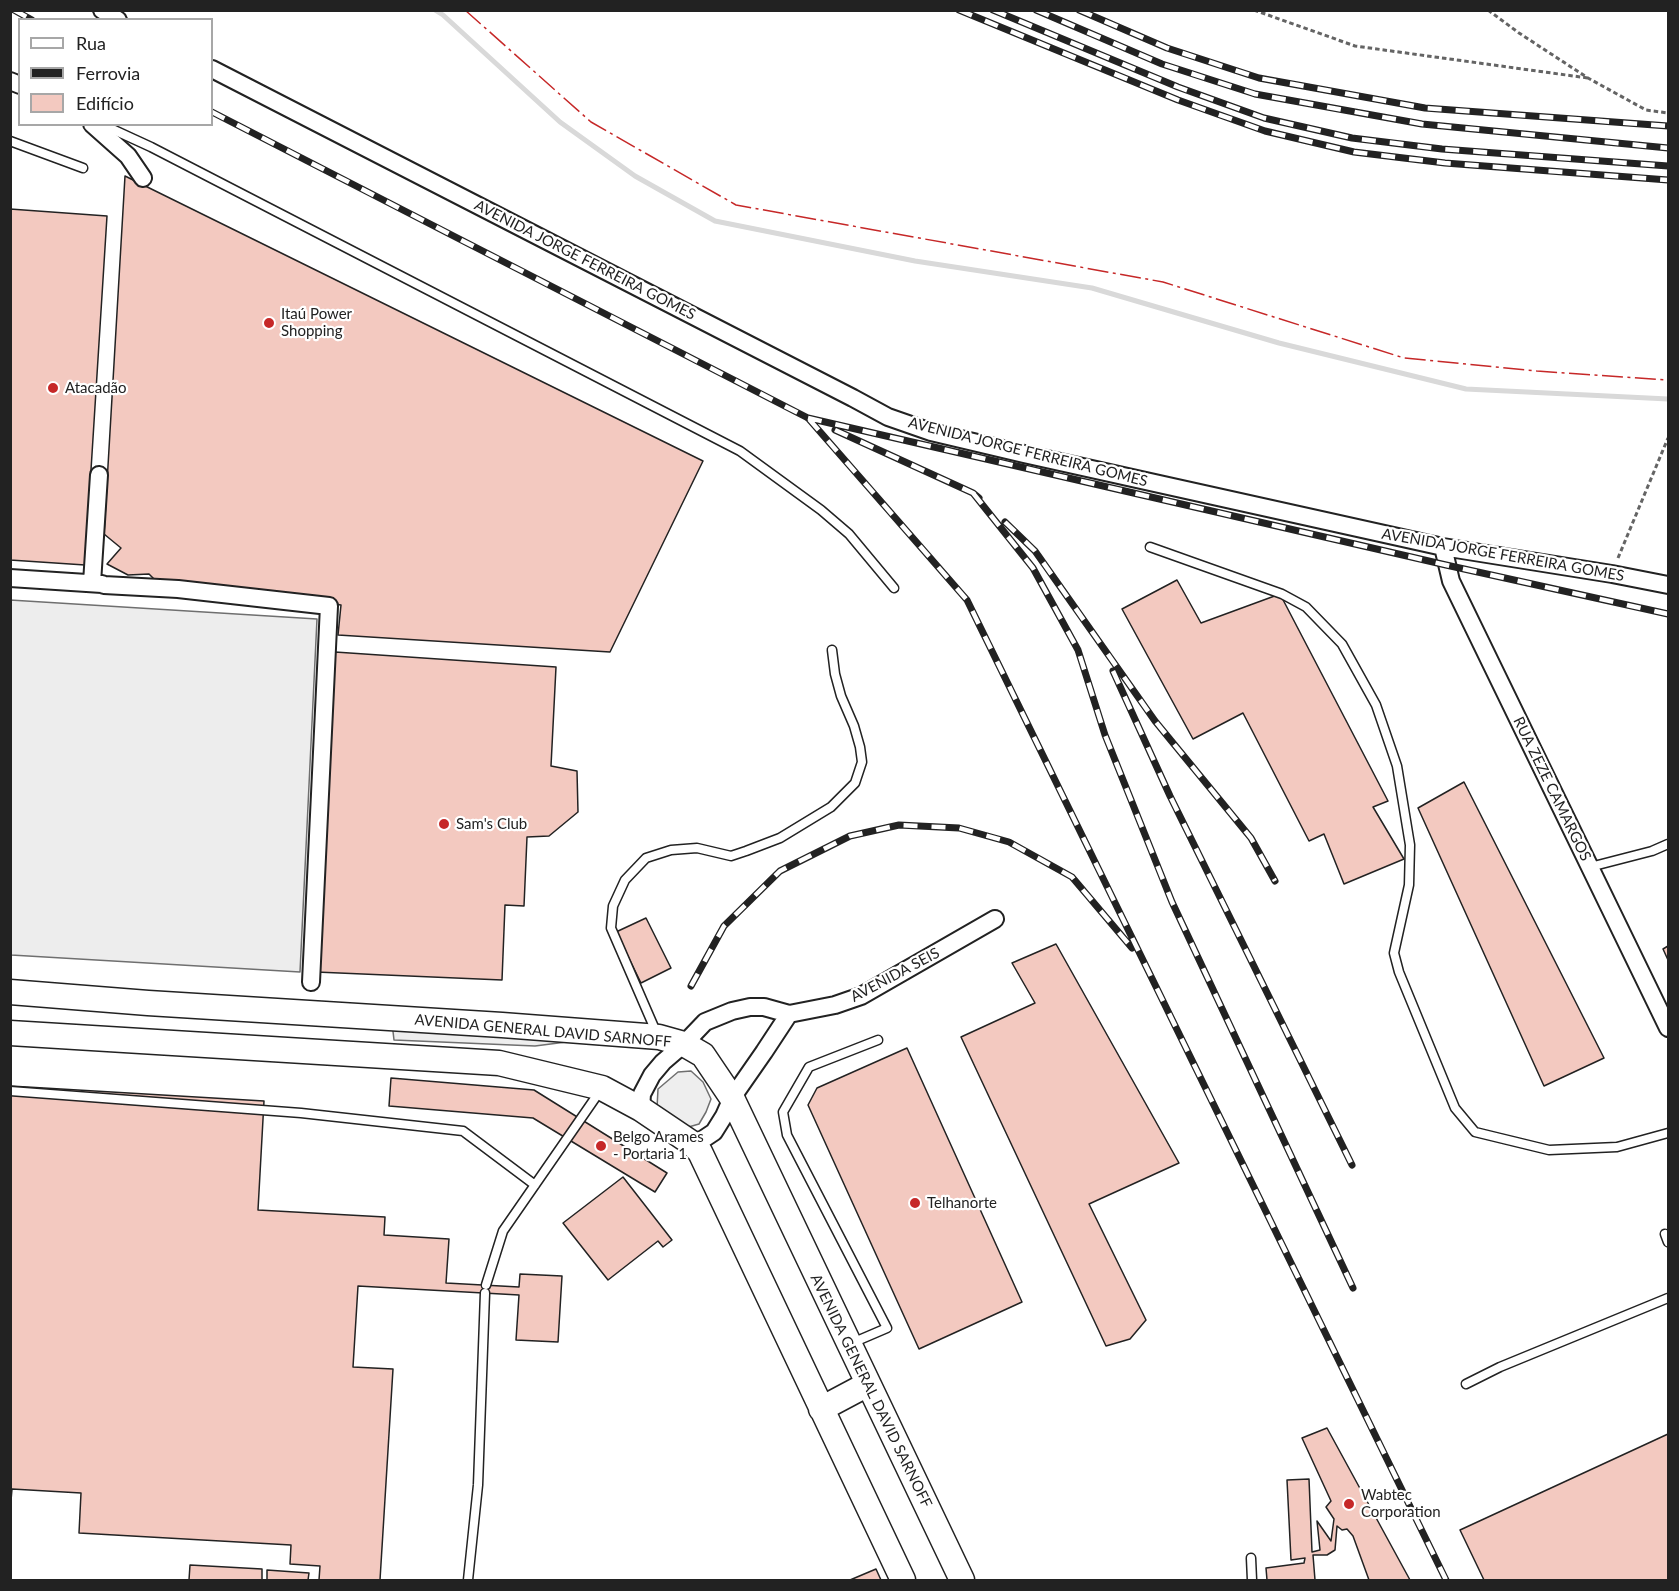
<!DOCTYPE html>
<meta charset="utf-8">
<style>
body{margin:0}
#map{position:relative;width:1679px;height:1591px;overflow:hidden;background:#fff;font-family:Lato,sans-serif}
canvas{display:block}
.frame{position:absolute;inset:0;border:12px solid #222;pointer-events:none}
.legend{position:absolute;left:18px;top:18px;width:195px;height:108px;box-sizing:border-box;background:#fff;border:2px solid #a7a7a7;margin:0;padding:8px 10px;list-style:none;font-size:18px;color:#222}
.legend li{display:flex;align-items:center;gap:12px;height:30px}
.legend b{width:30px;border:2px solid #a7a7a7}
</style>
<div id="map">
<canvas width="1679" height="1591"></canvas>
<div class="frame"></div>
<ul class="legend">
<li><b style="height:8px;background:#fff"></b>Rua</li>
<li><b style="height:8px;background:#222"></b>Ferrovia</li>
<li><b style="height:16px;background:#f3c9c0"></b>Edifício</li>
</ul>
</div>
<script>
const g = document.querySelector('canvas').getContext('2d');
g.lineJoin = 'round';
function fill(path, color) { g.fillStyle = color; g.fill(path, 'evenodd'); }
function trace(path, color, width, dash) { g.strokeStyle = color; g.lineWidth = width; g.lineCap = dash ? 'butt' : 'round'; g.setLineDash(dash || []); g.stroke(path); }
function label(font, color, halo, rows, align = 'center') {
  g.font = font + ' Lato,sans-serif'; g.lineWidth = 4.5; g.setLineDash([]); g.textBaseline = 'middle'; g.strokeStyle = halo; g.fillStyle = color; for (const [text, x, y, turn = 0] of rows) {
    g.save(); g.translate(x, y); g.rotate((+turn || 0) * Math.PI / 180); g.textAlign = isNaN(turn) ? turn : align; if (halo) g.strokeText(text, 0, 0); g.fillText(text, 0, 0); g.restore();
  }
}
const green = new Path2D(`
 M392,1023L574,1041L535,1046L394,1040Z
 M691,1071L703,1082L711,1099L706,1112L699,1124L685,1128L657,1108L658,1089L678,1072Z`);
const parking = new Path2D(`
 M10,600L317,619L300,972L11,955Z`);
const stream = new Path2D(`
 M435,10L443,15L560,122L635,176L715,221L915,261L1092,288L1279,343L1466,389L1668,399`);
const building = new Path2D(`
 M125,176L703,461L610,652L338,635L341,605L184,584L158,583L149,574L128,575L107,564L121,548L104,534Z
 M10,209L107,216L85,565L10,560Z
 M1177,580L1201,623L1280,594L1388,801L1373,807L1404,859L1344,884L1324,834L1309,841L1243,713L1193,739L1122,609Z
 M335,652L556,667L551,766L577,771L578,812L549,836L527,837L524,906L505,905L502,980L316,972Z
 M1464,782L1604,1058L1544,1086L1418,808Z
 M646,918L671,968L641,983L616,932Z
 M1056,944L1179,1163L1089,1204L1146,1320L1130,1339L1106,1346L961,1037L1035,1003L1012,963Z
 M1668,946V960L1663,949Z
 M907,1048L1022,1302L919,1349L808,1105L817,1088Z
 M391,1078L534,1090L667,1173L655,1192L533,1118L389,1106Z
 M10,1086L264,1101L258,1210L385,1217L384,1235L449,1239L446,1283L519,1287L520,1274L562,1276L558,1342L516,1340L519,1295L358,1286L353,1367L393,1369L380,1580H319L320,1566L290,1564L291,1545L79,1533L81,1493L12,1489L10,1512Z
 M623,1177L672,1240L663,1247L658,1241L608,1280L563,1223Z
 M1327,1428L1410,1580H1369L1353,1536L1347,1529L1342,1530L1337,1526L1335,1550L1327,1555H1313L1315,1580H1267L1266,1568L1304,1563L1305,1558L1291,1560L1287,1480L1309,1479L1312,1552L1320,1550L1317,1521L1331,1541L1334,1519L1326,1507L1331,1501L1302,1438Z
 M1668,1434V1580H1484L1460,1530Z
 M190,1565L262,1569V1580H189Z
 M876,1569L881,1580H850Z
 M267,1570L309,1573L308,1580H267Z`);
const path = new Path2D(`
 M1254,10L1355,46L1588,78
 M1488,10L1519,33L1588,78L1646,110L1668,113
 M1618,558L1668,438`);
const lane = new Path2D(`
 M101,124L151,147L740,451L821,510L849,534L894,588
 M10,141L83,168
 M1150,547L1282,594L1306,607L1342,644L1376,705L1397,766L1410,845L1409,885L1394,953L1399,972L1455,1108L1475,1132L1549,1150L1617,1147L1668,1133
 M1590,867L1652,851L1668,844
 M657,1034L611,928L613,906L625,880L646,858L671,850L697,848L731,856L746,851L780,838L831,807L855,783L862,762L860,747L854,726L841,696L835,674L832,650
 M10,1091L301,1113L463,1131L535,1185
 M1665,1234L1668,1242
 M486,1285L503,1231L600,1091
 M852,1343L887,1328L787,1135L783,1112L809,1067L878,1040
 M1466,1384L1500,1367L1668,1298
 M1251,1558L1252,1580
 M468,1580L478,1485L485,1293`);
const street = new Path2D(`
 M102,10L118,20
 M212,69L853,398L888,417L931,432L1024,454L1443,547L1612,574L1668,585
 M10,81L20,85
 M92,124L128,156L143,178
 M1443,547L1451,581L1668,1028
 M10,578L102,584
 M92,583L99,475
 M104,585L178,589L329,606L311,982
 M641,1109L642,1094L652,1075L663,1062L684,1044L705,1022L732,1011L750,1007H764L789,1014L835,1005L861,996L995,919
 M690,1142L702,1140L714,1132L724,1116L732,1098L764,1052L789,1014`);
const secondary = new Path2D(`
 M10,992L148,1003L502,1025L659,1037L684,1044L703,1055L732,1098L962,1580
 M10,1033L499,1063L602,1088L641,1109L690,1142L700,1152L903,1580
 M821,1409L868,1384`);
const rail = new Path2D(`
 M14,10L32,20
 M959,10L1178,100L1265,131L1354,152L1445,163L1668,180
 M993,10L1178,87L1264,118L1352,138L1442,149L1668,166
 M1036,10L1162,64L1255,94L1422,124L1668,148
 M1079,10L1167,48L1259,78L1425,108L1668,126
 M212,112L808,418L967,600L1446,1580
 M808,418L1446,565L1668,614
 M835,430L973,493L979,498
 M973,493L1033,568L1078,650L1105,735L1172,902L1353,1288
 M1005,522L1035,551L1155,721L1251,838L1275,881
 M1113,671L1170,796L1352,1165
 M691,986L724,926L780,871L850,836L899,825L959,828L1009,842L1072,877L1132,948`);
const power = new Path2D(`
 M465,10L591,122L736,205L1163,282L1404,358L1537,371L1668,380`);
const markers = [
 [269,323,6,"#c62828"],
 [53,388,6,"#c62828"],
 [444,824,6,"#c62828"],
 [601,1146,6,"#c62828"],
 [915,1203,6,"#c62828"],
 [1349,1504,6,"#c62828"]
];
const streetNames = [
 ["AVENIDA JORGE FERREIRA GOMES",585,260,27],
 ["AVENIDA JORGE FERREIRA GOMES",1028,452,14],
 ["AVENIDA JORGE FERREIRA GOMES",1503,555,10],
 ["RUA ZEZE CAMARGOS",1552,789,64],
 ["AVENIDA SEIS",895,975,-28],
 ["AVENIDA GENERAL DAVID SARNOFF",543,1031,5],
 ["AVENIDA GENERAL DAVID SARNOFF",871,1391,64]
];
const poiNames = [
 ["Itaú Power",281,314],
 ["Shopping",281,331],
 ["Atacadão",65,388],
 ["Sam's Club",456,824],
 ["Belgo Arames",613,1137],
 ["- Portaria 1",613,1154],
 ["Telhanorte",927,1203],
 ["Wabtec",1361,1495],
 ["Corporation",1361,1512]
];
fill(green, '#eee');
trace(green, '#6f6f6f', 1.5);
fill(parking, '#ededed');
trace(parking, '#6f6f6f', 1.5);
trace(stream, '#d9d9d9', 5);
fill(building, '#f3c9c0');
trace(building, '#222', 1.5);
trace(lane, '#222', 11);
trace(street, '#222', 20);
trace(secondary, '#222', 27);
trace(path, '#646464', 3, [4.5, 3]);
trace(lane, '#fff', 8);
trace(street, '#fff', 16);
trace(secondary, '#fff', 24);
trace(rail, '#222', 7);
trace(rail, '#fff', 4.5, [14]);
trace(power, '#c62828', 1.5, [21, 4.5, 3, 4.5]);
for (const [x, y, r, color] of markers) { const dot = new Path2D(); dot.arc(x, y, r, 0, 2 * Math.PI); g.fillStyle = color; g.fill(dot); trace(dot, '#fff', 2); }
label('15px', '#222', '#fff', streetNames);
label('15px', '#222', '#fff', poiNames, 'left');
</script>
